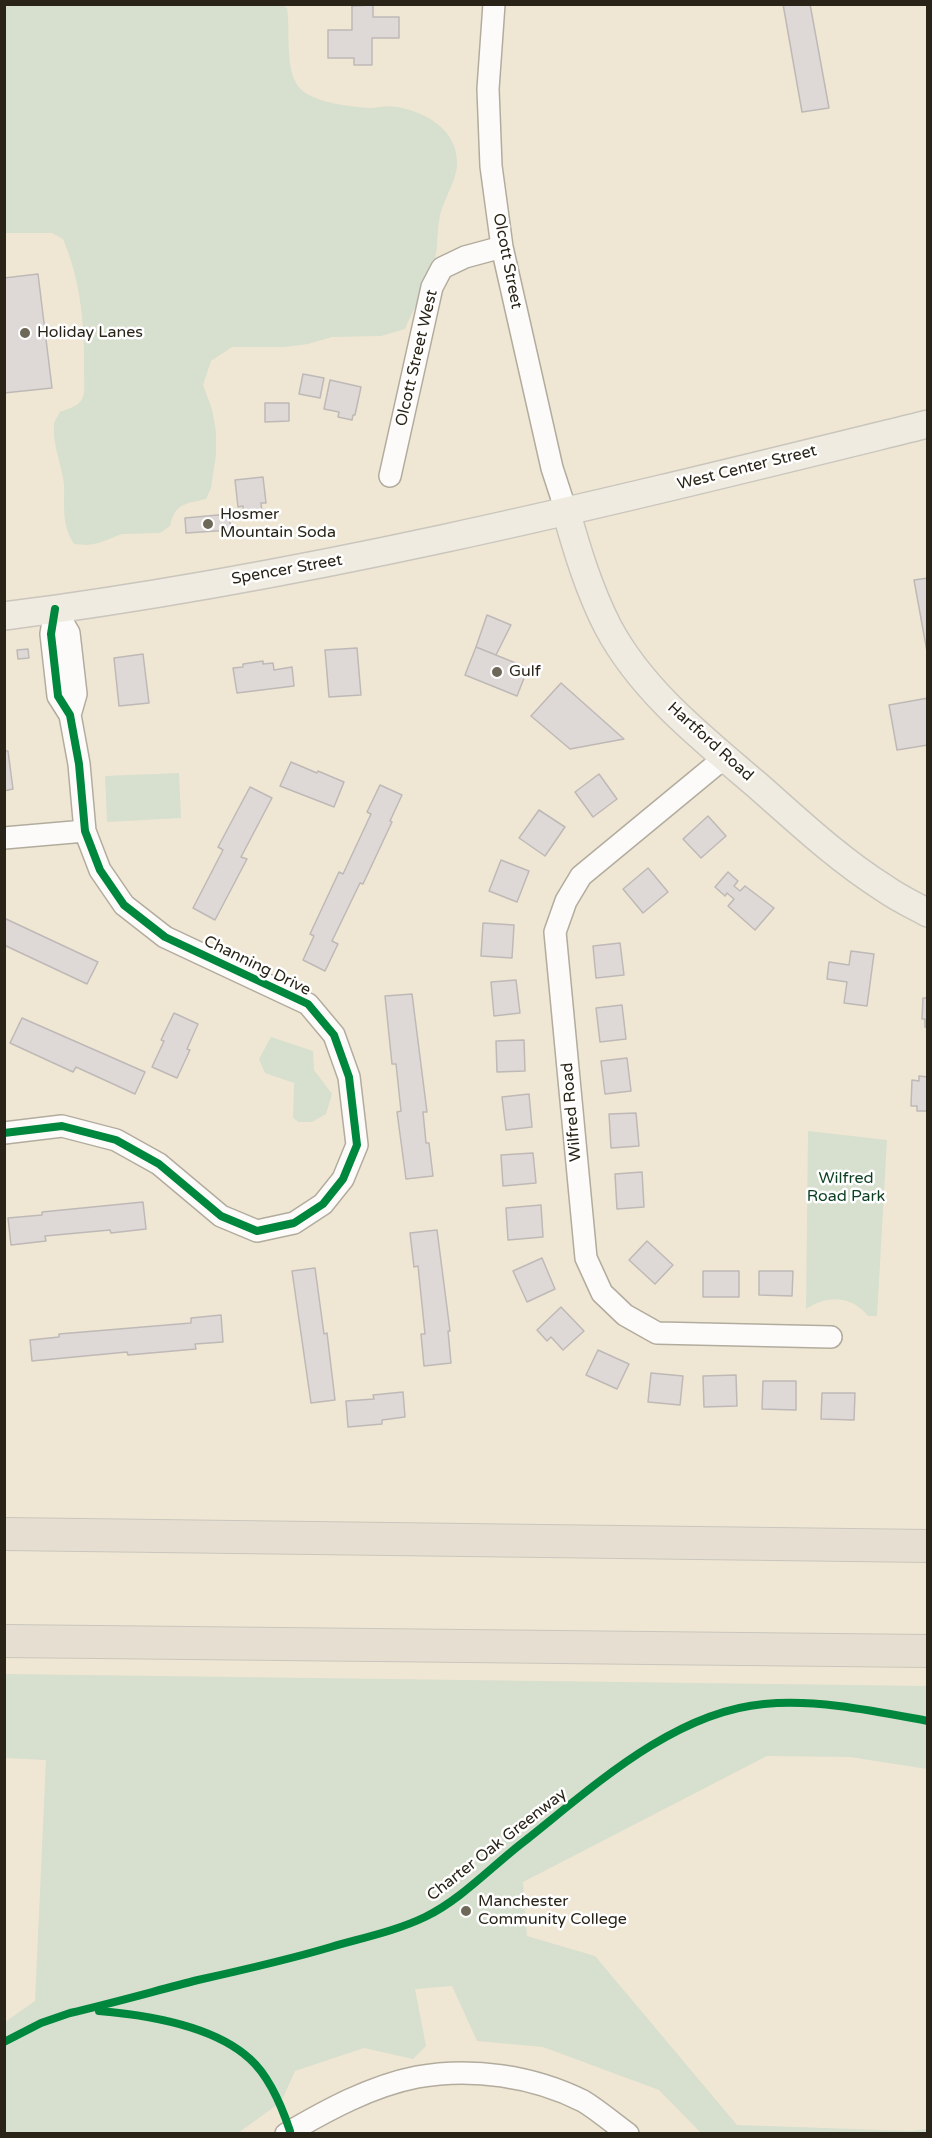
<!DOCTYPE html>
<style>
body{margin:0}
#map{position:relative;width:932px;height:2138px;overflow:hidden;background:#efe7d4;font-family:"Varela Round",sans-serif}
canvas{display:block}
.frame{position:absolute;inset:0;border:6px solid #292417;pointer-events:none}
</style>
<div id="map">
<canvas width="932" height="2138"></canvas>
<div class="frame"></div>
</div>
<script>
const g = document.querySelector('canvas').getContext('2d');
g.lineJoin = 'round';
function fill(path, color) { g.fillStyle = color; g.fill(path, 'evenodd'); }
function trace(path, color, width, dash) { g.strokeStyle = color; g.lineWidth = width; g.lineCap = dash ? 'butt' : 'round'; g.setLineDash(dash || []); g.stroke(path); }
function label(font, color, halo, rows, align = 'center') {
  g.font = font + ' "Varela Round",sans-serif'; g.lineWidth = 5; g.setLineDash([]); g.textBaseline = 'middle'; g.strokeStyle = halo; g.fillStyle = color; for (const [text, x, y, turn = 0] of rows) {
    g.save(); g.translate(x, y); g.rotate((+turn || 0) * Math.PI / 180); g.textAlign = isNaN(turn) ? turn : align; if (halo) g.strokeText(text, 0, 0); g.fillText(text, 0, 0); g.restore();
  }
}
const green = new Path2D(`
 M4,5H282L287,8C291,32 283,76 303,91C318,103 351,107 370,108C379,108 388,105 397,107C426,112 458,130 457,164C457,178 445,198 441,212C436,228 439,246 434,262C428,284 414,307 405,329L381,336L332,337L308,344L284,347H232L211,361L203,385L212,409L216,432V455L211,488L206,499C185,504 175,503 170,526L160,533L122,534L99,543L87,545L74,544C61,523 65,508 64,485C62,465 52,444 54,424C55,420 58,416 60,412C67,409 76,407 81,401C86,394 84,381 84,373C85,328 81,281 63,239L52,233H5Z
 M179,773L181,818L107,822L105,776Z
 M271,1037L313,1051L314,1070L332,1094L326,1114L312,1122H299L293,1118L294,1083L265,1073L259,1059Z
 M808,1131L887,1140L877,1316H868C851,1295 827,1295 806,1309Z
 M5,1674L927,1686V1769L850,1757L767,1756L523,1882L527,1936L595,1956L737,2125L911,2131L927,2129V2133H701L659,2090L543,2047L477,2041L452,1986L415,1989L426,2046L413,2059L364,2048L295,2071L281,2102L238,2133H5V2022L35,2001L46,1760L5,1758Z`);
const building = new Path2D(`
 M783,4H810L829,108L802,112Z
 M373,5V17H399V38H372V65H354V58H328V30H352V6Z
 M38,274L52,388L4,393V278Z
 M303,374L324,378L320,398L299,394Z
 M330,380L361,387L355,415H353L352,420L338,417L339,412L324,409Z
 M265,403H289V421L265,422Z
 M263,477L266,503H261L262,512L244,514L243,506L238,507L235,480Z
 M229,514L231,530L186,533L185,518Z
 M928,578V657L914,580Z
 M487,615L511,625L496,655L476,647Z
 M476,647L528,668L517,696L465,675Z
 M357,648L361,695L329,697L325,650Z
 M28,649L29,658L18,659L17,650Z
 M143,654L149,703L119,706L114,658Z
 M263,661V664L273,663L274,670L292,667L294,686L237,693L233,668L243,667V664Z
 M561,683L624,739L570,749L531,716Z
 M928,698V745L897,750L889,705Z
 M4,751H8L13,789L4,791Z
 M291,762L317,773L318,771L344,782L334,807L280,786Z
 M599,774L617,799L593,817L575,792Z
 M380,785L402,795L390,821L392,822L363,884L360,883L332,941L338,944L325,971L303,960L314,936L310,934L339,872L343,874L371,814L367,812Z
 M250,787L272,798L241,857L247,859L215,920L193,908L223,850L218,847Z
 M539,810L565,827L545,856L519,838Z
 M708,816L726,836L701,858L683,839Z
 M501,860L529,871L517,902L489,891Z
 M648,868L668,892L643,913L623,889Z
 M728,872L738,881L734,886L740,891L745,886L774,908L755,930L728,906L734,899L727,893L725,896L715,887Z
 M4,918L98,962L87,984L4,945Z
 M483,923L514,925L512,958L481,956Z
 M620,943L624,975L596,978L593,946Z
 M851,951L874,954L867,1006L844,1003L847,982L827,979L829,962L849,965Z
 M516,980L520,1013L494,1016L491,982Z
 M412,994L427,1112H423L426,1143H429L433,1176L406,1179L397,1112L401,1111L396,1064H392L385,996Z
 M923,998H928V1028L925,1027V1019H922Z
 M622,1005L626,1039L600,1042L596,1008Z
 M174,1013L198,1024L187,1049L190,1050L177,1078L152,1067L164,1041L161,1040Z
 M22,1018L145,1072L135,1094L76,1067L73,1072L10,1043Z
 M524,1040L525,1071L497,1072L496,1041Z
 M627,1058L631,1091L605,1094L601,1061Z
 M919,1076L928,1077V1111H917V1106H911L912,1080L919,1081Z
 M529,1094L532,1127L506,1130L502,1097Z
 M636,1113L639,1146L611,1148L609,1114Z
 M533,1153L536,1183L503,1186L501,1155Z
 M642,1172L644,1207L617,1209L615,1174Z
 M143,1202L146,1229L111,1233L110,1230L45,1236L46,1241L11,1245L8,1218L42,1215V1212Z
 M541,1205L543,1237L508,1240L506,1208Z
 M437,1230L450,1331H448L451,1363L424,1366L421,1334H425L418,1266L414,1267L410,1233Z
 M647,1241L673,1265L655,1284L629,1260Z
 M542,1258L555,1289L527,1302L513,1271Z
 M315,1268L324,1334L327,1333L335,1400L311,1403L292,1271Z
 M703,1271H739V1297H703Z
 M759,1271H793L792,1296L759,1295Z
 M561,1307L584,1331L563,1350L551,1337L547,1341L537,1330Z
 M221,1315L223,1342L195,1344L196,1349L128,1355L127,1352L32,1361L30,1340L59,1337V1334L191,1323V1318Z
 M598,1350L629,1364L617,1389L586,1375Z
 M651,1373L683,1376L680,1405L648,1402Z
 M736,1375L737,1406L704,1407L703,1376Z
 M763,1381H796V1410L762,1409Z
 M403,1392L405,1417L382,1420V1424L348,1427L346,1401L374,1399L373,1395Z
 M822,1393H855L854,1420L821,1419Z`);
const minor = new Path2D(`
 M494,4L488,89L491,166L502,247L552,468L566,511
 M390,476L432,287L442,268L465,257L502,247
 M55,609L69,633L76,694L70,715
 M724,758L581,876L566,901L555,932L586,1258L602,1293L625,1315L657,1333L831,1337
 M4,838L85,831
 M4,1133L62,1126L116,1140L159,1164L221,1216L257,1231L294,1223L323,1204L343,1179L357,1145L349,1077L334,1035L308,1004L165,937L124,905L100,870L85,831L79,764L70,715L58,696L51,634L55,609
 M286,2134C327,2110 371,2086 417,2077C472,2067 533,2076 583,2101C598,2110 613,2123 628,2134`);
const major = new Path2D(`
 M566,511C577,550 589,590 608,627C642,691 702,738 757,785C798,821 838,859 884,888C898,898 913,905 928,913
 M4,616C317,576 622,499 928,424`);
const highway = new Path2D(`
 M4,1534L928,1546
 M4,1641L928,1651`);
const cycleway = new Path2D(`
 M4,1133L62,1126L116,1140L159,1164L221,1216L257,1231L294,1223L323,1204L343,1179L357,1145L349,1077L334,1035L308,1004L165,937L124,905L100,870L85,831L79,764L70,715L58,696L51,634L55,609
 M99,2011C147,2015 213,2025 250,2059C270,2077 282,2107 290,2131
 M4,2042L41,2023L70,2013C113,2003 155,1991 198,1980C243,1970 287,1960 331,1947C362,1938 396,1931 425,1917C462,1899 493,1865 526,1840C594,1786 674,1712 764,1704C818,1699 874,1711 928,1721`);
const markers = [
 [25,333,6,"#6e6859"],
 [208,524,6,"#6e6859"],
 [497,672,6,"#6e6859"],
 [466,1911,6,"#6e6859"]
];
const streetNames = [
 ["Olcott Street",507,261,79],
 ["Olcott Street West",417,358,-77],
 ["West Center Street",747,468,-14],
 ["Spencer Street",287,570,-10],
 ["Hartford Road",710,742,42],
 ["Channing Drive",257,966,26],
 ["Wilfred Road",572,1112,-95],
 ["Charter Oak Greenway",497,1845,-38]
];
const poiNames = [
 ["Holiday Lanes",37,333],
 ["Hosmer",220,515],
 ["Mountain Soda",220,533],
 ["Gulf",509,672],
 ["Manchester",478,1902],
 ["Community College",478,1920]
];
const parkNames = [
 ["Wilfred",846,1179],
 ["Road Park",846,1197]
];
fill(green, '#d7dfce');
fill(building, '#ded9d7');
trace(building, '#beb9b6', 1.5);
trace(minor, '#b2ac9e', 24);
trace(major, '#cac6bd', 30);
trace(highway, '#cac6bd', 34);
trace(minor, '#fdfbf9', 21);
trace(major, '#f0ebe1', 27);
trace(highway, '#e6dfd1', 32);
trace(cycleway, '#00873e', 8);
for (const [x, y, r, color] of markers) { const dot = new Path2D(); dot.arc(x, y, r, 0, 2 * Math.PI); g.fillStyle = color; g.fill(dot); trace(dot, '#fff', 2); }
label('16px', '#292417', '#fff', streetNames);
label('16px', '#292417', '#fff', poiNames, 'left');
label('16px', '#0b3f20', '#fff', parkNames);
</script>
